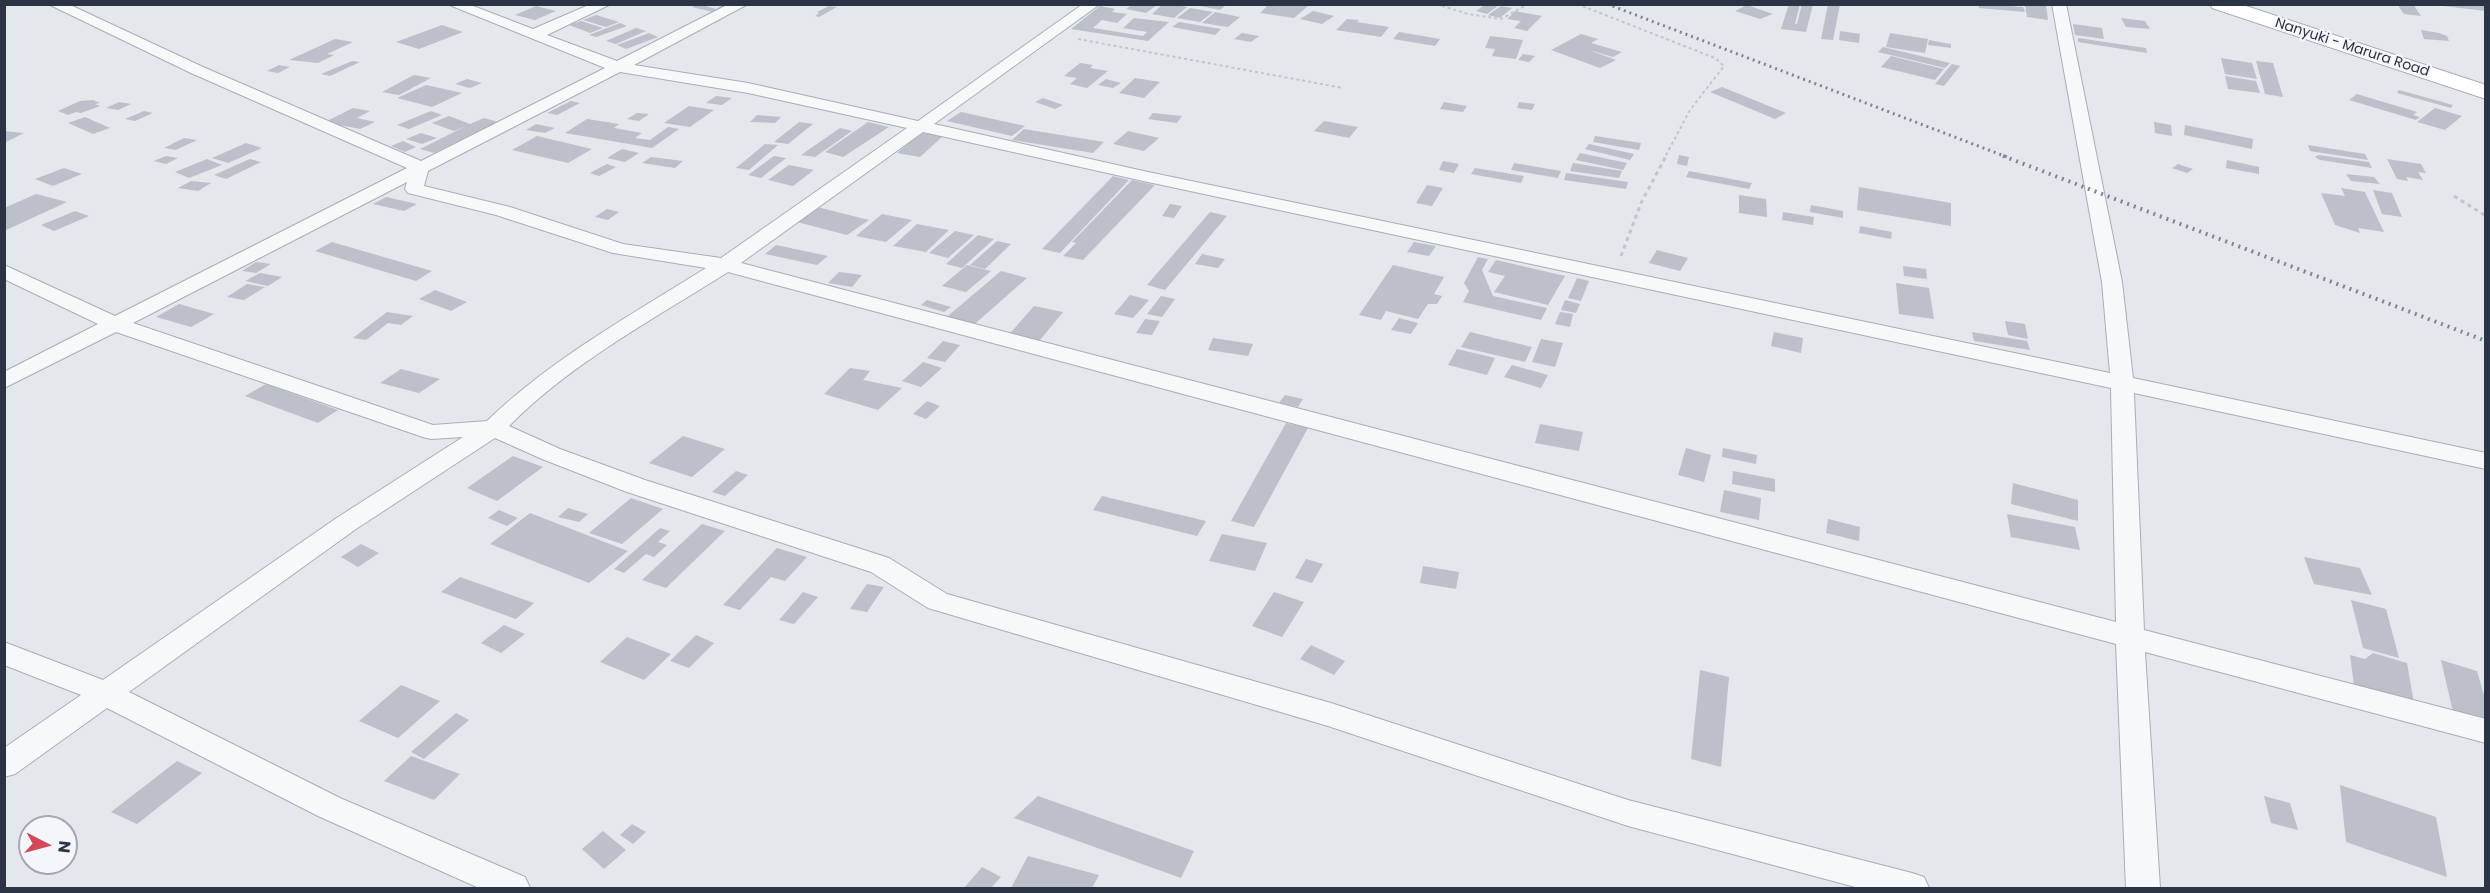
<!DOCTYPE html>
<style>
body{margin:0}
#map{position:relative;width:2490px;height:893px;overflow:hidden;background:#e4e7ec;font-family:Poppins,sans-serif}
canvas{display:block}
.frame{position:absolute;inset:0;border:6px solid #2b3445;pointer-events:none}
.north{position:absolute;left:18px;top:815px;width:60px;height:60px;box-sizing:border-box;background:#f4f6f9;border:2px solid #a4a8b1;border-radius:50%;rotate:96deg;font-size:16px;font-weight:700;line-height:24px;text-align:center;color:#2b3445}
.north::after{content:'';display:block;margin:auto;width:21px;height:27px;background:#d1495b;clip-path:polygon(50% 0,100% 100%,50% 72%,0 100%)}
</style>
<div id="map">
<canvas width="2490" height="893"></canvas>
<div class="frame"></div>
<div class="north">N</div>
</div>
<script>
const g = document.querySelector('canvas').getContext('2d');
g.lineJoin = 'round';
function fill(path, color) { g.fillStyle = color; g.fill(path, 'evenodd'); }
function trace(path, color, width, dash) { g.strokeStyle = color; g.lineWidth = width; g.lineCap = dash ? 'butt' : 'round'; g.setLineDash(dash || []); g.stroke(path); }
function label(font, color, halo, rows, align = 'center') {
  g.font = font + ' Poppins,sans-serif'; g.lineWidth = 4.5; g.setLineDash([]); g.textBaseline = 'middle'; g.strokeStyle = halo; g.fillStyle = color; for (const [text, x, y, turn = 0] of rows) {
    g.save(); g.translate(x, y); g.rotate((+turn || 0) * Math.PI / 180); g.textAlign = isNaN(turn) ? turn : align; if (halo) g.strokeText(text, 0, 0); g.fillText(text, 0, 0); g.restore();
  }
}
const building = new Path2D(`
 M698,4L716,9L725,4H736L717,13L692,7Z
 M1133,4H1158L1146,13L1126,9Z
 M1163,4H1171L1187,7L1174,18L1152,14Z
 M1202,4H1227L1220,10L1200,6Z
 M1269,4H1297L1308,6L1294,18L1260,13Z
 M1486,4H1496L1499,5L1487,14L1476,11Z
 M1789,4H1800L1795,24H1797L1802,4H1813L1806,32L1781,29Z
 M1828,4H1840L1833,40L1821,39Z
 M1978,4L2023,7L2025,12L1979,8Z
 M2397,4H2413L2421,16L2404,14Z
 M2443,4H2486V11L2443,6Z
 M1747,5L1773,14L1760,19L1735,11Z
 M2025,5H2046L2048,20L2027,17Z
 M536,6L556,11L535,20L515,15Z
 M829,6L837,7L819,17L815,16L819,13L817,12Z
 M1100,6L1115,9L1112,12L1127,14L1117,23L1102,20L1093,28L1143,36L1147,32L1123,28L1134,18L1169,22L1148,41L1071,29Z
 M1501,6L1512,8L1500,18L1488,15Z
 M1190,8L1213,12L1200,22L1177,18Z
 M1313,11L1334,16L1322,24L1300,19Z
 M1515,11L1542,16L1527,31L1514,28L1521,21L1507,19Z
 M1215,12L1240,17L1228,27L1202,23Z
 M596,15L619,22L606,27L583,20Z
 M2121,18L2145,21L2150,29L2126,27Z
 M1347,19L1359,20L1357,22L1389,27L1381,37L1336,30Z
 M581,21L603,28L590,33L569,25Z
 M1179,22L1221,29L1215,35L1172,27Z
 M620,23L627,26L596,37L589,35Z
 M2073,24L2102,28L2104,39L2075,35Z
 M442,25L463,32L419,49L396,42Z
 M636,28L646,31L616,44L606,41Z
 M2421,30L2439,33L2447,36L2449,41L2424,39Z
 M1840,31L1860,34L1859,43L1839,40Z
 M1399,32L1440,39L1435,46L1393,39Z
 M649,33L658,37L626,49L617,45Z
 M1242,33L1259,36L1251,42L1234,39Z
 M1890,33L1928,39L1925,53L1886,47Z
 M1581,34L1598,39L1591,43L1622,52L1613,57L1589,50L1616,60L1600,68L1551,50Z
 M1490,36L1523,40L1516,59L1492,56L1495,49L1485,48Z
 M2078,38L2146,48L2147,53L2078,42Z
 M335,39L353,42L327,54L334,55L318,63L289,60Z
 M1929,40L1951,44V48L1928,45Z
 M1883,47L1950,63L1945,68L1878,52Z
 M1523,54L1535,56L1529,62L1518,60Z
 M1891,56L1944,69L1935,80L1881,67Z
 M2221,58L2252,63L2257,79L2225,74Z
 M352,61L360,62L330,76L321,74Z
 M2256,61L2273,63L2283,97L2265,94Z
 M1080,63L1093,65L1090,68L1108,71L1087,88L1070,84L1077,78L1064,76Z
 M1952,64L1960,66L1944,86L1935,84Z
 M279,65L290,67L278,73L267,71Z
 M414,75L431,78L399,95L382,92Z
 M2225,76L2256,81L2260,93L2228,89Z
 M1135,78L1160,82L1144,98L1119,93Z
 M467,79L482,83L470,88L455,84Z
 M1106,79L1121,83L1113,88L1098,85Z
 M426,85L462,93L432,107L397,98Z
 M1722,87L1786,113L1775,119L1710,92Z
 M2399,90L2453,105L2451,108L2397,93Z
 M2357,94L2417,112L2413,115L2420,117L2416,120L2349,100Z
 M716,96L732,98L722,105L706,103Z
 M1043,98L1063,105L1055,109L1035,102Z
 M93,100L100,103L95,104L100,106L81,113L76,112L68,115L58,111L80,101Z
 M571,101L580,103L557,115L547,113Z
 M119,102L131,104L118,110L106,108Z
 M1444,102L1467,106L1463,112L1440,109Z
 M1519,102L1535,104L1532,110L1517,108Z
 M689,106L714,110L690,127L664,123Z
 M353,108L370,111L357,118L375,122L360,129L325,122Z
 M2435,108L2462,116L2445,130L2417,122Z
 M144,111L153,113L135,121L125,119Z
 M431,111L442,115L409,129L397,125Z
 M961,112L1025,126L1012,136L947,121Z
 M637,113L649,114L639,121L627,119Z
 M1153,113L1182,116L1177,123L1148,119Z
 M757,115L781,117L775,123L750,122Z
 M449,116L470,124L484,118L498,122L434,153L420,149L466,126L454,131L432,123Z
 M85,117L110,128L93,134L68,123Z
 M587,119L619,124L614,128L642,133L635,138L650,140L668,127L679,129L652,148L565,133Z
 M1324,121L1358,127L1349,138L1314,131Z
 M799,122L813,124L788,144L774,142Z
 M868,122L889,127L843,157L825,152Z
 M2154,122L2171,125L2172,136L2155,133Z
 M536,124L555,128L545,133L526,130Z
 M2185,125L2253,139L2252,149L2184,135Z
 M840,128L852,131L815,157L801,155Z
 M1024,129L1104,142L1093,153L1012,140Z
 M4,131L24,133L4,143Z
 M1128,131L1159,138L1144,151L1113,144Z
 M421,133L437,138L422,144L406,139Z
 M921,133L943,136L920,157L897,153Z
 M537,136L592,149L568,163L512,150Z
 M1595,136L1641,143L1639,150L1593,142Z
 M184,138L197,140L176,150L164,148Z
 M403,141L416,147L405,152L391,146Z
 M246,143L262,148L228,163L212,158Z
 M765,144L778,145L749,170L736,168Z
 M1589,144L1634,154L1630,160L1585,149Z
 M2308,145L2365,154L2368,160L2310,151Z
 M622,149L639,153L625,162L607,158Z
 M1580,153L1627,163L1623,170L1576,160Z
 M1679,155L1689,157L1687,166L1677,164Z
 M2318,155L2369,162L2372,168L2320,160L2315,157Z
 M166,156L178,158L166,164L154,161Z
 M774,156L786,158L761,178L748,175Z
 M651,157L683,161L675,168L642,163Z
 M207,159L222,165L189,178L175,172Z
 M250,159L261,162L226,179L214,175Z
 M2387,159L2421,164L2426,173L2418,172L2423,180L2406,177L2408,181L2397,179Z
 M2227,160L2259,167V174L2226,168Z
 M1443,161L1459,164L1454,173L1439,170Z
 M1514,163L1561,171L1558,178L1511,170Z
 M1573,163L1622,171L1619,178L1570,171Z
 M607,164L616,167L599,176L590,173Z
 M2178,164L2193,169L2187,173L2172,168Z
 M789,165L814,170L793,186L768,180Z
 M64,168L82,174L53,186L35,179Z
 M1475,168L1524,176L1521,183L1471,174Z
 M1689,171L1752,183L1749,189L1686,177Z
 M1566,173L1628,182L1626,189L1564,180Z
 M2346,174L2374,177L2380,184L2351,181Z
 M1113,176L1129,180L1060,253L1042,249Z
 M1132,180L1155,185L1083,260L1063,256L1076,243L1072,242Z
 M191,181L211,183L198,191L178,188Z
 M1427,185L1443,188L1432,206L1416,203Z
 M1859,187L1951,203V226L1857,210Z
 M2341,188L2365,192L2384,232L2358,228L2360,233L2335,225L2321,193L2345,196Z
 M2373,190L2392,193L2402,217L2382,214Z
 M36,194L67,202L4,231V208Z
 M1739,195L1766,199L1767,217L1739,213Z
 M386,197L417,204L404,211L373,204Z
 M1170,204L1182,206L1174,218L1162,216Z
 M1811,205L1843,211V218L1810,212Z
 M817,207L869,220L847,235L797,222Z
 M607,209L619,212L608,220L595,217Z
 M75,211L89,216L54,231L41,225Z
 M1210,212L1227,216L1165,290L1147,285Z
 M1783,212L1814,217L1813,225L1782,220Z
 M882,214L912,220L886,242L856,236Z
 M917,224L949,230L926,252L893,246Z
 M1860,226L1892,232L1891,239L1859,233Z
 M955,231L974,235L948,258L929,253Z
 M978,235L994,239L962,268L946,264Z
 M997,241L1011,244L985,269L970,265Z
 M332,242L432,271L416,281L315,251Z
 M1414,242L1436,246L1429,256L1407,252Z
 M776,245L828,256L817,265L765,254Z
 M1657,250L1688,258L1680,271L1649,263Z
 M1202,254L1225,259L1218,268L1195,264Z
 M1478,257L1488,259L1482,270L1493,296L1547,308L1541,320L1463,302L1469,291L1464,283Z
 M1496,260L1565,276L1548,305L1494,292L1505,276L1488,272Z
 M256,262L271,264L256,273L242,271Z
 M967,265L991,271L966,292L942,286Z
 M1393,265L1444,277L1434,294L1442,296L1437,304H1428L1418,319L1386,311L1381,320L1359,315Z
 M1903,266L1926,269L1927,279L1904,276Z
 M1001,271L1027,278L969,329L942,321Z
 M839,272L862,275L852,287L828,283Z
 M260,273L282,277L268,286L245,281Z
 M1577,278L1589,281L1581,301L1568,298Z
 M1896,283L1929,288L1934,319L1899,314Z
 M247,284L265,287L244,300L227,297Z
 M435,290L467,302L451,311L419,299Z
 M1130,295L1149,300L1133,318L1114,314Z
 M1161,296L1175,299L1162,317L1147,314Z
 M927,300L951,307L944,312L921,305Z
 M1565,300L1580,304L1576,313L1561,310Z
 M179,304L214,314L191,327L156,317Z
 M1034,306L1063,312L1036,345L1006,338Z
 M387,312L413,316L401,325L388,323L366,340L353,338Z
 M1560,312L1573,314L1570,327L1555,324Z
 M1399,318L1418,323L1411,334L1391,330Z
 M1145,319L1160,321L1152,335L1136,333Z
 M2005,321L2025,324L2028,339L2008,335Z
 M1470,332L1532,347L1525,362L1461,347Z
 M1774,332L1803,338L1801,353L1771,346Z
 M1972,332L2027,341L2030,350L1974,341Z
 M1213,338L1253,344L1248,356L1208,350Z
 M1541,339L1563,343L1555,367L1532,362Z
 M943,341L960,345L945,362L927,358Z
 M1457,349L1495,358L1487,375L1448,365Z
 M923,362L942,368L921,387L902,381Z
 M1512,365L1548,375L1541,388L1504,377Z
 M850,368L870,371L863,380L902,388L878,410L824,394Z
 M401,369L440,379L419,393L380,383Z
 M266,384L338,410L318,423L245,396Z
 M1285,395L1303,399L1298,407L1279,403Z
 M927,401L940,406L926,419L913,414Z
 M1286,423L1308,428L1254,527L1231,521Z
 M1540,424L1583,432L1579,451L1535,443Z
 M683,436L725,449L692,477L649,463Z
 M1686,448L1711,455L1704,482L1678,475Z
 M1723,448L1757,455L1756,464L1722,457Z
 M513,456L543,467L497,501L467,488Z
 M736,471L748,475L725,496L712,492Z
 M1733,471L1775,479V492L1732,484Z
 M2013,483L2078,500V521L2011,504Z
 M1724,490L1761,498L1759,520L1720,512Z
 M1102,496L1206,521L1197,536L1093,510Z
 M631,498L663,509L622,544L589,533Z
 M568,508L588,514L579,522L558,517Z
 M499,510L518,518L507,526L488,518Z
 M530,513L628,551L589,583L490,544Z
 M2007,514L2075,527L2080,550L2011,537Z
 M1828,519L1860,527L1859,541L1826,533Z
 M702,524L725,531L666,588L642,580Z
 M660,528L670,531L658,542L667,545L654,557L646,554L624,573L614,569Z
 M1222,534L1267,543L1255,571L1209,561Z
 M361,544L379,553L358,567L341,557Z
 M777,548L807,557L785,581L771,577L740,610L723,605Z
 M2304,557L2360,568L2372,595L2314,584Z
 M1306,559L1323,564L1312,583L1295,578Z
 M1423,566L1459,572L1456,589L1420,583Z
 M460,577L534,603L516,619L441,592Z
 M867,584L884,587L867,612L850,609Z
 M803,592L818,597L794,624L779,620Z
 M1274,592L1304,602L1282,637L1252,626Z
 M2351,600L2386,609L2399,658L2363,648Z
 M504,625L525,634L501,653L481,643Z
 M696,635L714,643L689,668L670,661Z
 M627,637L671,654L644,680L600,662Z
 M1311,645L1345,661L1334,675L1300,659Z
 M2373,653L2407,663L2414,703L2354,685L2350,655L2365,659Z
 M2441,660L2477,671L2486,702V721L2453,712Z
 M1700,670L1729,677L1721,767L1691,759Z
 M401,685L440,701L398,738L359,721Z
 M456,713L469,720L424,759L411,752Z
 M411,756L460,774L434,800L384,781Z
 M177,761L202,773L137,824L111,812Z
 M2340,785L2436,817L2447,877L2346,842Z
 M1038,796L1194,851L1181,878L1014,818Z
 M2264,796L2290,803L2298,830L2271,823Z
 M632,824L646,832L633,844L620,835Z
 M603,831L626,850L604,869L582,849Z
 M1028,856L1099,875L1092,888H1011Z
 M982,867L1001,877L991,888H964Z`);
const pathFar1 = new Path2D(`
 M1436,4L1468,14L1501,19L1528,4
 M1577,4L1715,58L1724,66L1690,110L1665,157
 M1078,39L1343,88`);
const path = new Path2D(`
 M2454,196L2486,216
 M1621,256L1641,203L1666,156`);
const street = new Path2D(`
 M48,4H68L203,67L421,161L605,68L447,4H468L533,29L591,4H611L547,35L617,61L729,4H748L634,65L748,83L918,121L1083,4H1100L934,124L1148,172L2110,373L2102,282L2052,4H2066L2122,282L2133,378L2486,453V469L2134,393L2144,630L2486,719V743L2145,652L2160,888H2126L2116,644L728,272C654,319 571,363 509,426L560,449L645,480L889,558L947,594L1331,703L1628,800L1912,873L1924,877L1929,888H1859L1628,826L1328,726L928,608L871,572L627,492L542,459L495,438L356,529L129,692L340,798L525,877L530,888H479L318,816L107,708L15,774L4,777V748L81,695L4,665V642L103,680L338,517L463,437L431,439L423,437L116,332L4,388V372L98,324L4,279V265L115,316L407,168L191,73ZM620,72L748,93L907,128L721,258L623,244L510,207L424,186L428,171ZM923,132L1148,182L2111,388L2116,622L741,263ZM407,182L405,189L408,193L496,215L613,253L706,268C631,315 551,359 487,421L433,425L133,323Z`);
const secondary = new Path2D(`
 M2210,4H2240L2486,85V99L2212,8Z`);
const railFar1 = new Path2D(`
 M1607,4L2007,157`);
const rail = new Path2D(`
 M2003,156L2486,341`);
const farStreetnames = [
 ["Nanyuki - Marura Road",2352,48,18]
];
fill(building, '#bbc0ca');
trace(street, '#a9aeb7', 2);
trace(secondary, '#a9aeb7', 2);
trace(pathFar1, '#c2c5cb', 2, [3, 3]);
trace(path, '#c2c5cb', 3, [4, 4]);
fill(street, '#f7f8fa');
fill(secondary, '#fff');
trace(railFar1, '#7d8696', 3, [2, 4]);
trace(rail, '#7d8696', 4, [2, 5]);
label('14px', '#2b3445', '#f4f6f9', farStreetnames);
</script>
